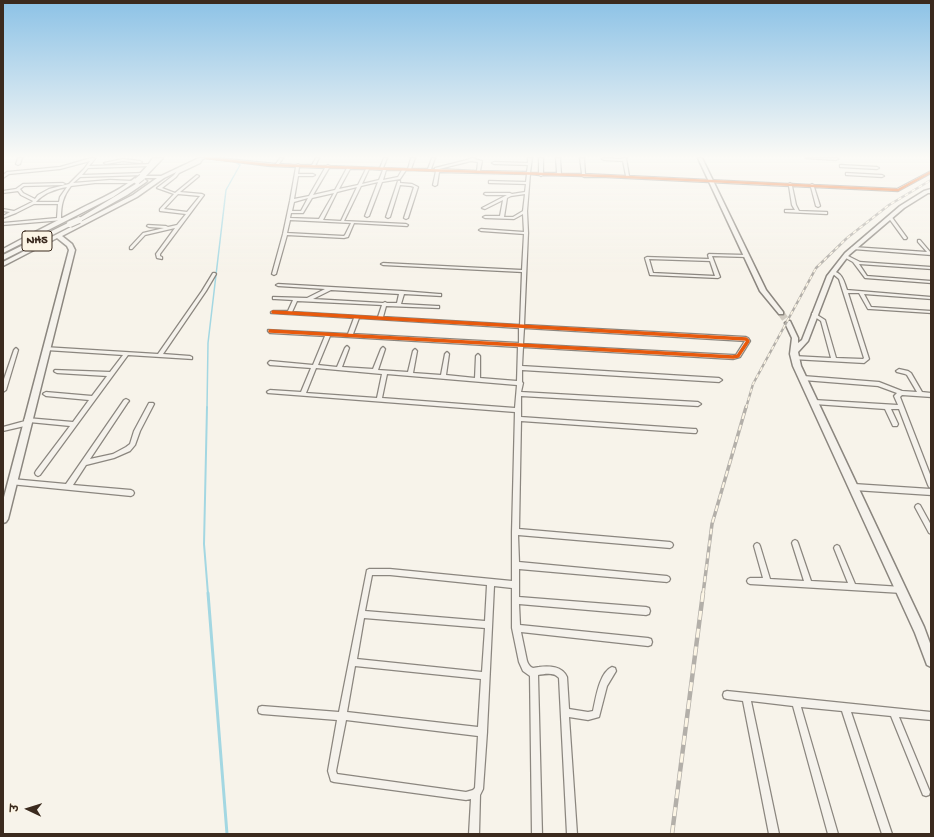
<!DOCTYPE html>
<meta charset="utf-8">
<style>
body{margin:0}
#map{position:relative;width:934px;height:837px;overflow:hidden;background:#f7f3ea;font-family:"Gochi Hand","Playpen Sans Deva",sans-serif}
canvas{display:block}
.frame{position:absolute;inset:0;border:4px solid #3b2a1e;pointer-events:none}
.north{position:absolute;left:8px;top:789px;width:40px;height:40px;-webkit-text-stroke:3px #fcf5e5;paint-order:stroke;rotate:274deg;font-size:11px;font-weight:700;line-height:16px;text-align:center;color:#3b2a1e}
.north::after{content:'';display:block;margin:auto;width:14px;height:18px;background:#3b2a1e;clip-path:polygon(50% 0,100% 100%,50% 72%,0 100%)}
</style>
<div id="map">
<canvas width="934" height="837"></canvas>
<div class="frame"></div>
<div class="north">उ</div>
</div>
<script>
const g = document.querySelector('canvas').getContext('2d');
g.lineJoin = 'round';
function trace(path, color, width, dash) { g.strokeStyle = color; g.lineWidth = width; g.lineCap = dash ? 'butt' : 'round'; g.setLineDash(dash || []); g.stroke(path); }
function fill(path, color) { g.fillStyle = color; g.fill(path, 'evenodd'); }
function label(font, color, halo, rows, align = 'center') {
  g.font = font + ' "Gochi Hand",sans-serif'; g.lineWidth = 4; g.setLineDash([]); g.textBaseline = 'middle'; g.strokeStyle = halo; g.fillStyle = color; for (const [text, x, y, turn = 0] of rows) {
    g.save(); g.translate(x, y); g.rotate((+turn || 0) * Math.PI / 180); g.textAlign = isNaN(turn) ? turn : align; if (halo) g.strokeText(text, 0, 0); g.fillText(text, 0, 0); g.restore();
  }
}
const streamFar2 = new Path2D(`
 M207,408L208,343L226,190L240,165L230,159L224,158`);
const streamFar1 = new Path2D(`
 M207,407L204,544L208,594`);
const stream = new Path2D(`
 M208,593L227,834`);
const secondaryTunnel = new Path2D(`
 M781,313L788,323`);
const street = new Path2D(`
 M18,158H22L20,164L18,165L16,164Z
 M91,158H94L95,159L89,166L152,164L154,165L152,166L88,168L82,175L143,173L145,174L143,175L80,177L73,183L110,180L133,181L135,182L133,183H95L71,186C63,196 61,205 61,218H63V220L3,225V223L57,218L58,204H34L16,213L3,218V216L10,212L3,211V209L14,211L32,202L33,201L21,195L18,191L3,193V191L16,189L23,184L63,183L65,184L63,185L24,186L20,189L23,193L35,199L38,195L49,189L69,184L84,169L90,161L60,169L9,174L3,178V175L7,172L60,167ZM67,187L60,197L59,202H36C44,193 55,189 67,187Z
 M205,158H216L276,164L280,158H283L279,164L296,165L298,164L300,165H312L316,158H319L315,166H326L328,165L330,166L380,168L384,158H387L383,168L408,169L411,158H415L411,169H428L432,158H435L431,169H435V168L467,160L471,158H475L474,159L482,161L480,171L527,172L528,165L494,164L492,163L494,162L528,163V158H532L530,173H539V158H543V173H557L556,158H560L561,174H582L580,158H584L585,174L626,176L623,161L604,160L602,159L603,158L623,159L622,158H626L629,176L788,184L790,183L792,184L810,185L812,184L814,185L897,189L931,171V173L898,191L814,187L820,206L818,207L816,206L811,187L792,186L796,205L799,211L827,212V214H826L785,212V210H795L792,205L789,186L606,177H584L582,176L543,175L541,176L539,175L530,174L527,211L528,233L524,325L746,337L748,338L750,341L740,357L733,359L523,347L522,366L719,378L722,380L719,382L522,370V382L523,383L521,392L698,402L701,404L698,406L521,396V417L694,429H696L697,431L696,433H694L521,421L519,529L670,542L672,543L673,545L672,547L670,548L518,535L519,562L667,576L669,577L670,579L669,581L667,582L519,569V597L646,607L649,608L650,611L649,614L646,615L519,604L520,625L648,638L651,639L652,642L651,645L648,646L521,632L527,661C528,664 530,667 533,668C535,668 537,667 539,667C550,666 562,666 567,677L569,709L588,712L593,711C596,698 599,673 612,667L615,668L616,671L607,686L599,717L588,720L569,717L577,834H567L559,678C554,672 545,674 538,675L542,834H532L530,676L523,671L519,662L512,628V588L494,586L487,731V732L483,789L480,795L479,834H469L471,799L466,800L334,782L331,781L328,771L337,720L262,714L259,713L258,710L259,707L262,706L339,712L367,570L369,569H390L512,581V532L515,412L268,393L267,392L268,391L270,390L301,392L311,368L270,365L268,363L270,361L313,365L325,336L270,333L268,331V330L348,334L354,318L271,313V312L273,311H288L293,300L275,299H273V297L307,298L325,289L278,286L276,285L278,284L402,291L439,294H441V296L404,294L401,304L437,306H439V308L386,306L383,317L520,325L522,272L383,265L381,264L383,263L522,270L524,234L481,231L479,230L481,229L524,232L523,214L514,219L485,218L483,217L485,216H500L503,200L485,209L482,208L507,195H486L484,194L485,193H510L512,194L525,192L526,184L490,183H489V181L526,182L527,174L439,172L437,185L435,186L433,185L436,171L406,170L400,179L382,182L369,216L367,217L365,216L378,182L361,186L344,221L406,224L408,225L407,226L354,223L348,237L344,238L287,235L276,274L274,275L272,274L283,234L290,201L296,167L270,166ZM471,161L478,162L477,171L439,169ZM299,167L325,168L309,196L294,199L298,176H313L315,175L313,174H298ZM329,168H347L335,190L313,195ZM350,169H366L358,185L339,189ZM369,169L383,170L379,180L362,184ZM386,170H402L398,177L383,180ZM357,187L341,221L323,220L337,192ZM334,193L319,219L290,218L291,213H303L312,198ZM525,194L523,211L513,217H504L507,198L511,196ZM308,198L301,211H292L294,202ZM290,220L351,223L345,235L344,236L287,233ZM331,290L399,294L397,303H387L385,302L383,303L313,299ZM297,301L382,305L378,317L292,312ZM359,318L519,328V343L353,334ZM524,328L745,341L736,355H733L523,344ZM330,336L518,347L517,381L480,378V356L478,354L476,356L475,378L446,375L449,354L447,352L445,354L441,375L413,373L417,351L415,349L413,351L408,372L378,370L385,349L383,347L381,349L373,369L342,367L349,348L347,346L345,348L337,367L318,365ZM316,368L382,374L377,398L306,393ZM387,374L517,385L515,408L382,398ZM372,575H390L487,585L485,621L365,611ZM364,618L485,628L482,672L357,659ZM355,666L481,679L478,727L347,712ZM346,720L478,736L475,788L473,790L466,792L337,774L336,771Z
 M806,158H837L838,159L836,160Z
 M123,159L140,161L142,162L140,163L123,161L106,164L104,163Z
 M199,159L202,160L200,163L179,173L176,177L162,188L175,193L197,175L199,176L198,177L180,192L202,194L204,195L160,254V256L162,257V259L157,258L156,254L175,228L145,235L132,249H130V247L143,233L164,228L149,227L147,226L148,225L166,226L168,227L177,225L186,214L160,211V209L174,194L157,188L174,175L180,167H182V169L198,161ZM178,194L200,196L187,212L164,209Z
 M841,165L877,167L879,168L877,169L840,167V165Z
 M846,173L882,175L884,176L882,177L847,175H846Z
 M398,181H400V183L412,184L418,187L408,218L406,219L404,218L414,187L411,186L400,185L390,217L388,218L386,217Z
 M889,216H891L907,238L906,239H904L888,217Z
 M918,240H920L931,253V255L853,249L851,248L853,247L927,252L918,242Z
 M709,254L746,255L748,256L746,257L712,256L720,277L718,278L650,275L645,258L647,257L709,259L708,255ZM649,259L710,261L715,276L653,273Z
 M844,255H846L860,262L931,267V269L859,264L867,276L931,281V283L865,278L853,262L844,257Z
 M832,271C842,272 844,281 847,290L931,297V299L864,294L871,307L931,311V313L870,309H868L859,293H848L869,359L864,363L792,359V358L794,356L831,358L821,321L812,315V313H814L825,320L836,358L863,359L864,358L839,279L832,273Z
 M213,273H215L216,274L206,291L163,354L190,356L192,357V359L128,355L40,475L38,476L36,475L35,473L36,471L70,426L29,422V425L3,431V427L25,421L24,420L25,419L27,418L73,422L89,400L46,396L43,394L44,393L46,392L92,396L107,376L57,373L55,372L54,371L55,370L110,372L123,355L46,350L44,349V347L158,354L202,291Z
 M16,348L18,350L6,390L3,392V382L14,350Z
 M899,369L908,371L911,373L922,392L931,393V397L902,395L900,397L931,477V488L929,487L928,485L899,409H891L898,424L897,426H893L885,409L814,404L811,402L814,400L898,405L894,396L897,393L878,386L803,380L800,378L803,376L879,382L902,391L917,392L907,375L905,374L897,372L896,371Z
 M126,399L128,400L129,401L128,402L90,459L113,454L126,447L130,444L134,431L149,403H153L154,404L140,431L135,445L130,451L114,458L86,465L73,485L131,490L133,491L134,493L133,495L131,496L10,484L9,482L10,480L12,479L66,484L124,400Z
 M854,484L931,489V495L854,490L852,489L851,487L852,485Z
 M918,504L920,505L931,525V534L929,533L915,507L916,505Z
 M795,540L797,541L798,543L811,581L848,583L834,548L835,546L837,545L839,546L855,584L902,587L904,588L906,590L904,592L902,593L750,584L748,583L747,581L748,579L750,578H763L754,546L755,544L757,543L759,544L760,546L770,579L804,581L792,543L793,541Z
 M727,691L931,712V720L899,717L930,792L929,795L926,796L923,795L891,716L851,712L892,834H882L842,711L801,707L838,834H828L793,706L751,701L779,834H769L743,701L727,699L724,698L723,695L724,692Z`);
const secondary = new Path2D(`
 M153,158H157L144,176H161L199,158H205L164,178L137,197L62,236L72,244L75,250L8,519L6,522L3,523V501L69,250L67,246L57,238L5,265L3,266V262L133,195L157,178H141L113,197L5,252L3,253V249C27,236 52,223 76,211C104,196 135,186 153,158Z
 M698,158H702L766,290L783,312V314H779L760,291Z
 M931,189V193H928L904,208L849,255L833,276L808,341L798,352L801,366L924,627L931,646V667L927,665L915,633L793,366L790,354L792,338L785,323L788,321H790L798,338V343L802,340L827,276L845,253L900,206L924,191Z`);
const highway = new Path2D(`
 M157,158H163L144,178H140V176Z
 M144,179L147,181L146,182L127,195L81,221L76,220Z
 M70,222L73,224L72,225L3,260V255Z`);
const railFar2 = new Path2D(`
 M746,408L753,384L816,268L847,238L889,205L931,180`);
const railFar1 = new Path2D(`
 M703,594L712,524L746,407`);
const rail = new Path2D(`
 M672,834L703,593`);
const highwayBridge = new Path2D(`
 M137,181L142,177
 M70,224L79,220`);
const cyclewayFar1 = new Path2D(`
 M206,158L270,165L606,176L898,190L931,172`);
const cycleway = new Path2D(`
 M270,331L733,357L738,356L748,341L746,339L273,312`);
const shields = [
 [37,241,30]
];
const shieldNames = [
 ["NH5",37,241]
];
trace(streamFar2, '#a3d7e2', 1.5);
trace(streamFar1, '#a3d7e2', 2);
trace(stream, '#a3d7e2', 3);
trace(secondaryTunnel, '#d1cbc1', 7, [7, 3.5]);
trace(street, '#8b867f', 2.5);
trace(secondary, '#8b867f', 3);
trace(highway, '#8b867f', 3);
fill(street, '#f5f2ec');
fill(secondary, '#f5f2ec');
fill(highway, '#f5f2ec');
trace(railFar2, '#b3afa9', 2.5);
trace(railFar1, '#b3afa9', 3.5);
trace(rail, '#b3afa9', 4.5);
trace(railFar2, '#fcf5e5', 1.5, [4]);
trace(railFar1, '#fcf5e5', 2, [6]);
trace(rail, '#fcf5e5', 3, [9]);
trace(highwayBridge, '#8b867f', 8, []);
trace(highwayBridge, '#f5f2ec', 6);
trace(cyclewayFar1, '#e8590c', 2.5);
trace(cycleway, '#e8590c', 3.5);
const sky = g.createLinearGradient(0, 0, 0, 275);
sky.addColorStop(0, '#8cc2e6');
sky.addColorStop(0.57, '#fbfaf6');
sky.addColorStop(1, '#fbfaf600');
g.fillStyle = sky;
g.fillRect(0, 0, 934, 275);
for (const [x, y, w] of shields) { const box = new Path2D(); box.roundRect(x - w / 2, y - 10, w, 20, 3); g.fillStyle = '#fcf5e5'; g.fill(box); trace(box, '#3b2a1e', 1); }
label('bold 12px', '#3b2a1e', null, shieldNames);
</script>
